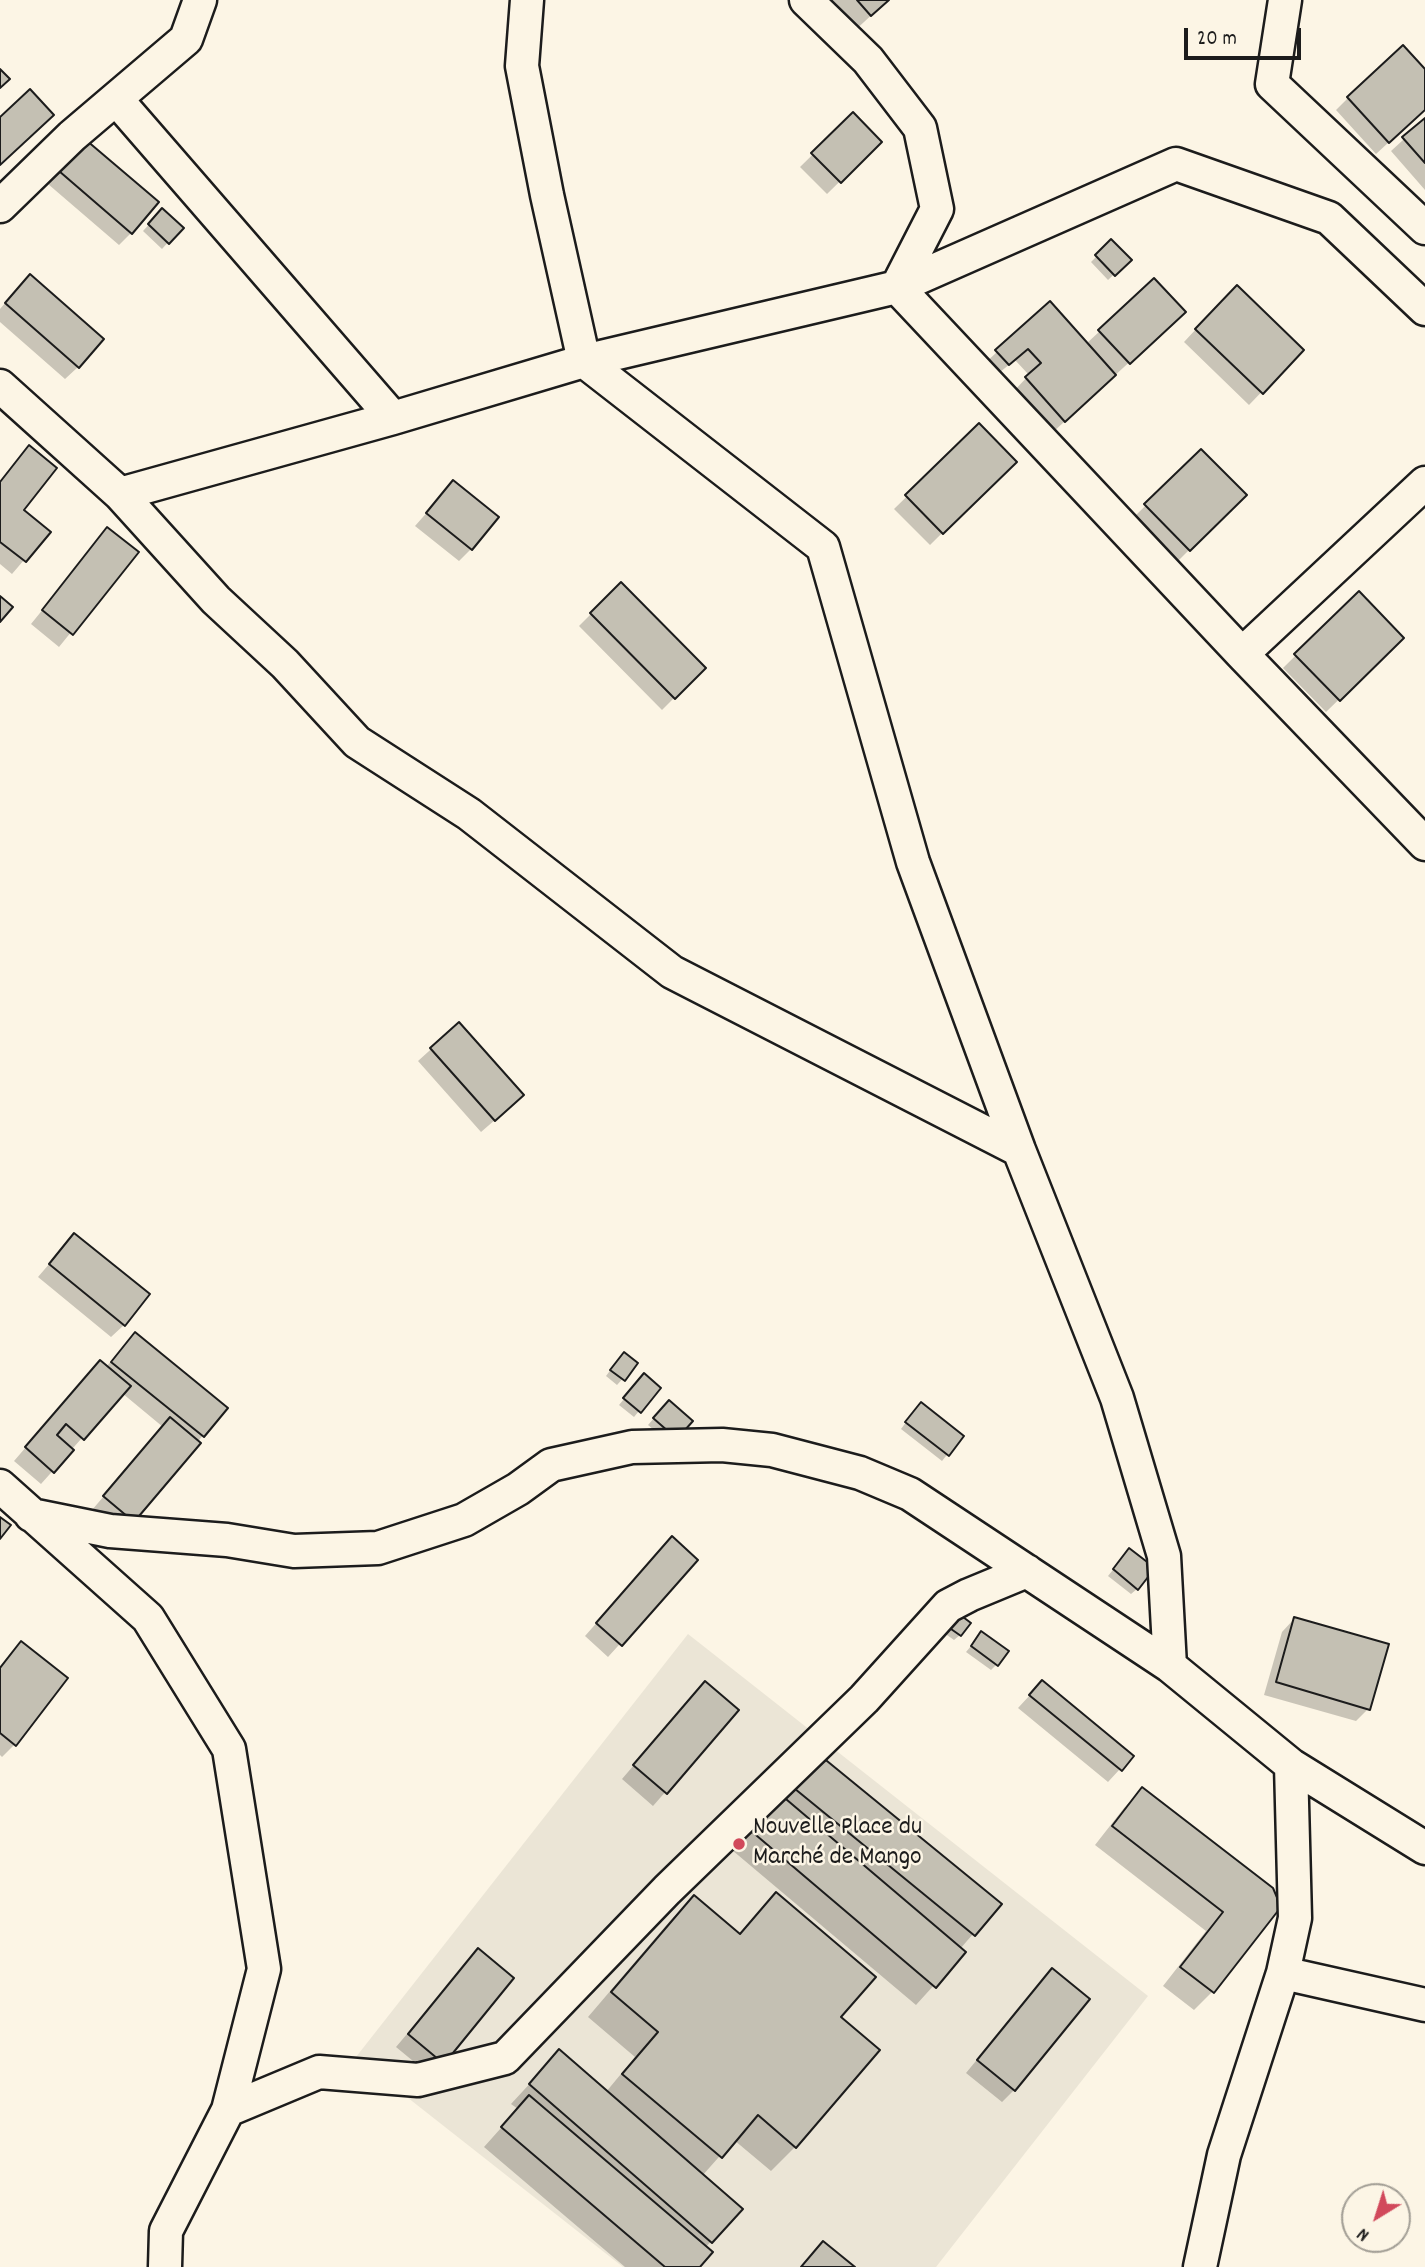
<!DOCTYPE html>
<meta charset="utf-8">
<style>
body{margin:0}
#map{position:relative;width:1425px;height:2267px;overflow:hidden;background:#fcf5e5;font-family:Dekko,sans-serif}
canvas{display:block}
.north{position:absolute;left:1341px;top:2183px;width:70px;height:70px;box-sizing:border-box;background:#fcf5e5;border:2px solid #a29e95;border-radius:50%;rotate:218deg;font-size:19px;font-weight:700;line-height:28px;text-align:center;color:#1c1c1c}
.north::after{content:'';display:block;margin:auto;width:24px;height:32px;background:#d1495b;clip-path:polygon(50% 0,100% 100%,50% 72%,0 100%)}
.scale{position:absolute;left:1184px;top:28px;width:117px;height:32px;box-sizing:border-box;border:4px solid #1c1c1c;border-top:0;padding-left:9px;font-size:21px;line-height:24px;white-space:nowrap;color:#1c1c1c;-webkit-text-stroke:5px #fcf5e5;paint-order:stroke}
</style>
<div id="map">
<canvas width="1425" height="2267"></canvas>
<div class="north">N</div>
<div class="scale">20 m</div>
</div>
<script>
const g = document.querySelector('canvas').getContext('2d');
g.lineJoin = 'round';
function fill(path, color) { g.fillStyle = color; g.fill(path, 'evenodd'); }
function trace(path, color, width, dash) { g.strokeStyle = color; g.lineWidth = width; g.lineCap = dash ? 'butt' : 'round'; g.setLineDash(dash || []); g.stroke(path); }
function label(font, color, halo, rows, align = 'center') {
  g.font = font + ' Dekko,sans-serif'; g.lineWidth = 5; g.setLineDash([]); g.textBaseline = 'middle'; g.strokeStyle = halo; g.fillStyle = color; for (const [text, x, y, turn = 0] of rows) {
    g.save(); g.translate(x, y); g.rotate((+turn || 0) * Math.PI / 180); g.textAlign = isNaN(turn) ? turn : align; if (halo) g.strokeText(text, 0, 0); g.fillText(text, 0, 0); g.restore();
  }
}
const built = new Path2D(`
 M688,1634L1148,1996L936,2267H623L356,2057Z`);
const shadow = new Path2D(`
 M831,0H888L852,33L826,5Z
 M1425,71V109L1376,154L1336,110L1348,98Z
 M853,115L880,142L827,194L800,167Z
 M1425,120V190L1391,151Z
 M74,155L131,233L119,245L48,184Z
 M157,216L181,228L162,249L143,231Z
 M1111,242L1129,260L1108,280L1091,262Z
 M17,289L78,367L65,379L0,322V309Z
 M1224,299L1302,350L1249,405L1184,342Z
 M1050,303L1086,344L1100,331L1171,324L1052,433L1014,391L1029,375L1015,360L995,376L984,364Z
 M979,426L1014,462L930,545L894,509Z
 M29,448L22,510L48,532L12,574L0,564V481Z
 M1201,451L1244,495L1177,562L1133,518Z
 M453,483L471,549L459,561L415,526Z
 M108,529L136,552L59,647L31,624Z
 M621,584L704,668L662,710L579,626Z
 M1359,593L1402,638L1326,712L1283,668Z
 M459,1024L510,1107L481,1132L418,1061Z
 M74,1235L124,1325L111,1337L38,1277Z
 M135,1334L226,1408L120,1534L92,1510L163,1427L122,1393L41,1484L14,1461L88,1375L106,1367Z
 M618,1360L636,1364L617,1385L606,1376Z
 M639,1381V1411L634,1417L619,1405Z
 M663,1408L670,1443L648,1425Z
 M915,1410L962,1436L942,1461L901,1429Z
 M660,1551L696,1560L608,1657L585,1636Z
 M1124,1556L1137,1589L1131,1594L1108,1576Z
 M946,1616L960,1635L954,1640L937,1628Z
 M1294,1619L1368,1709L1356,1721L1264,1695L1282,1632Z
 M976,1640L996,1665L991,1670L966,1652Z
 M21,1644L15,1744L2,1757L0,1755V1667Z
 M1042,1682L1132,1756L1108,1782L1018,1708Z
 M693,1696L737,1710L653,1806L622,1779Z
 M798,1773L999,1904L960,1949L964,1952L916,2005L732,1850Z
 M1143,1789L1279,1907L1212,1992L1194,2010L1163,1986L1206,1931L1095,1845L1124,1808Z
 M776,1894L838,2017L795,2147L771,2171L734,2140L702,2176L740,2209L705,2248L698,2267H625L484,2147L518,2109L511,2104L559,2052L606,2092L635,2057L588,2017L670,1921L694,1897L738,1935Z
 M478,1950L512,1978L430,2075L396,2047Z
 M1040,1983L1014,2090L1002,2102L966,2073Z`);
const building = new Path2D(`
 M857,0H889L871,16Z
 M1403,45L1425,69V110L1389,143L1347,97Z
 M0,69L10,79L0,88Z
 M30,89L54,115L0,165V117Z
 M853,112L882,142L841,183L811,153Z
 M1425,118V163L1402,137Z
 M86,140L159,202L132,234L59,171Z
 M162,208L184,228L169,244L148,224Z
 M1111,239L1132,260L1115,276L1095,255Z
 M30,274L104,339L79,368L5,303Z
 M1154,278L1186,312L1130,364L1098,330Z
 M1237,285L1304,350L1263,394L1195,329Z
 M1050,301L1116,375L1065,422L1025,377L1041,363L1028,349L1009,365L995,350Z
 M979,423L1017,462L943,534L905,495Z
 M29,445L57,468L24,510L51,532L26,562L0,542V482Z
 M1201,449L1247,495L1190,551L1144,504Z
 M453,480L499,517L472,550L426,513Z
 M107,527L139,552L73,635L42,610Z
 M621,582L706,668L675,699L590,613Z
 M1359,591L1404,638L1340,701L1294,654Z
 M0,596L13,607L0,622Z
 M459,1022L524,1095L495,1121L430,1048Z
 M74,1233L150,1294L125,1326L49,1264Z
 M135,1332L228,1408L204,1437L111,1362Z
 M624,1352L638,1363L625,1381L610,1370Z
 M100,1360L131,1386L84,1440L66,1424L57,1435L74,1450L54,1473L25,1447Z
 M644,1373L661,1388L641,1413L623,1398Z
 M669,1400L693,1421L677,1439L653,1418Z
 M921,1402L964,1436L949,1456L905,1422Z
 M170,1417L201,1443L134,1522L103,1496Z
 M0,1517L11,1525L0,1539Z
 M672,1536L698,1560L622,1646L596,1623Z
 M1129,1548L1155,1568L1138,1590L1113,1569Z
 M951,1608L971,1623L961,1636L941,1622Z
 M1294,1617L1389,1644L1370,1710L1276,1682Z
 M981,1631L1009,1651L998,1666L971,1646Z
 M21,1641L68,1678L16,1746L0,1733V1668Z
 M1042,1680L1134,1756L1122,1771L1029,1695Z
 M705,1681L739,1710L667,1794L633,1765Z
 M816,1752L1002,1904L975,1936L789,1784Z
 M1142,1787L1273,1888L1281,1907L1214,1993L1180,1967L1223,1912L1112,1826Z
 M780,1794L966,1952L936,1988L750,1830Z
 M776,1892L876,1977L841,2017L880,2050L796,2148L758,2115L722,2158L622,2074L658,2032L611,1992L694,1895L740,1934Z
 M478,1948L514,1978L444,2064L408,2034Z
 M1052,1968L1090,1999L1015,2091L977,2060Z
 M559,2049L743,2209L712,2243L529,2084Z
 M529,2095L713,2252L700,2267H665L501,2127Z
 M823,2241L855,2267H801Z`);
const street = new Path2D(`
 M527,0L522,66L547,195L584,361L823,547L913,862L1019,1150L1117,1398L1164,1556L1170,1666
 M806,0L868,60L920,128L937,209L897,287L1242,654L1425,844
 M1285,0L1272,84L1425,228
 M117,100L393,418
 M0,206L72,136L186,39L200,0
 M0,386L120,494L216,600L285,664L357,742L469,814L672,972L1019,1150
 M120,494L393,418L584,361L897,287L1176,164L1329,218L1425,309
 M1242,654L1425,483
 M0,1486L148,1618L229,1749L264,1969L228,2110
 M31,1515L110,1531L227,1540L294,1551L378,1548L464,1520L518,1489L551,1465L632,1447L722,1445L772,1450L860,1473L910,1494L1170,1666L1291,1765L1425,1848
 M1283,1973L1425,2005
 M165,2267L166,2231L228,2110L319,2072L418,2080L505,2058L667,1890L864,1699L948,1606L969,1595L1027,1571
 M1200,2267L1224,2155L1283,1973L1295,1918L1291,1765`);
const markers = [
 [739,1844,7,"#d1495b"]
];
const poiNames = [
 ["Nouvelle Place du",753,1829],
 ["Marché de Mango",753,1859]
];
fill(built, '#ebe5d6');
fill(shadow, '#0003');
fill(building, '#c4c0b3');
trace(building, '#1c1c1c', 2);
trace(street, '#1c1c1c', 37);
trace(street, '#fcf5e5', 32);
for (const [x, y, r, color] of markers) { const dot = new Path2D(); dot.arc(x, y, r, 0, 2 * Math.PI); g.fillStyle = color; g.fill(dot); trace(dot, '#fcf5e5', 2.5); }
label('26px', '#1c1c1c', '#fcf5e5', poiNames, 'left');
</script>
